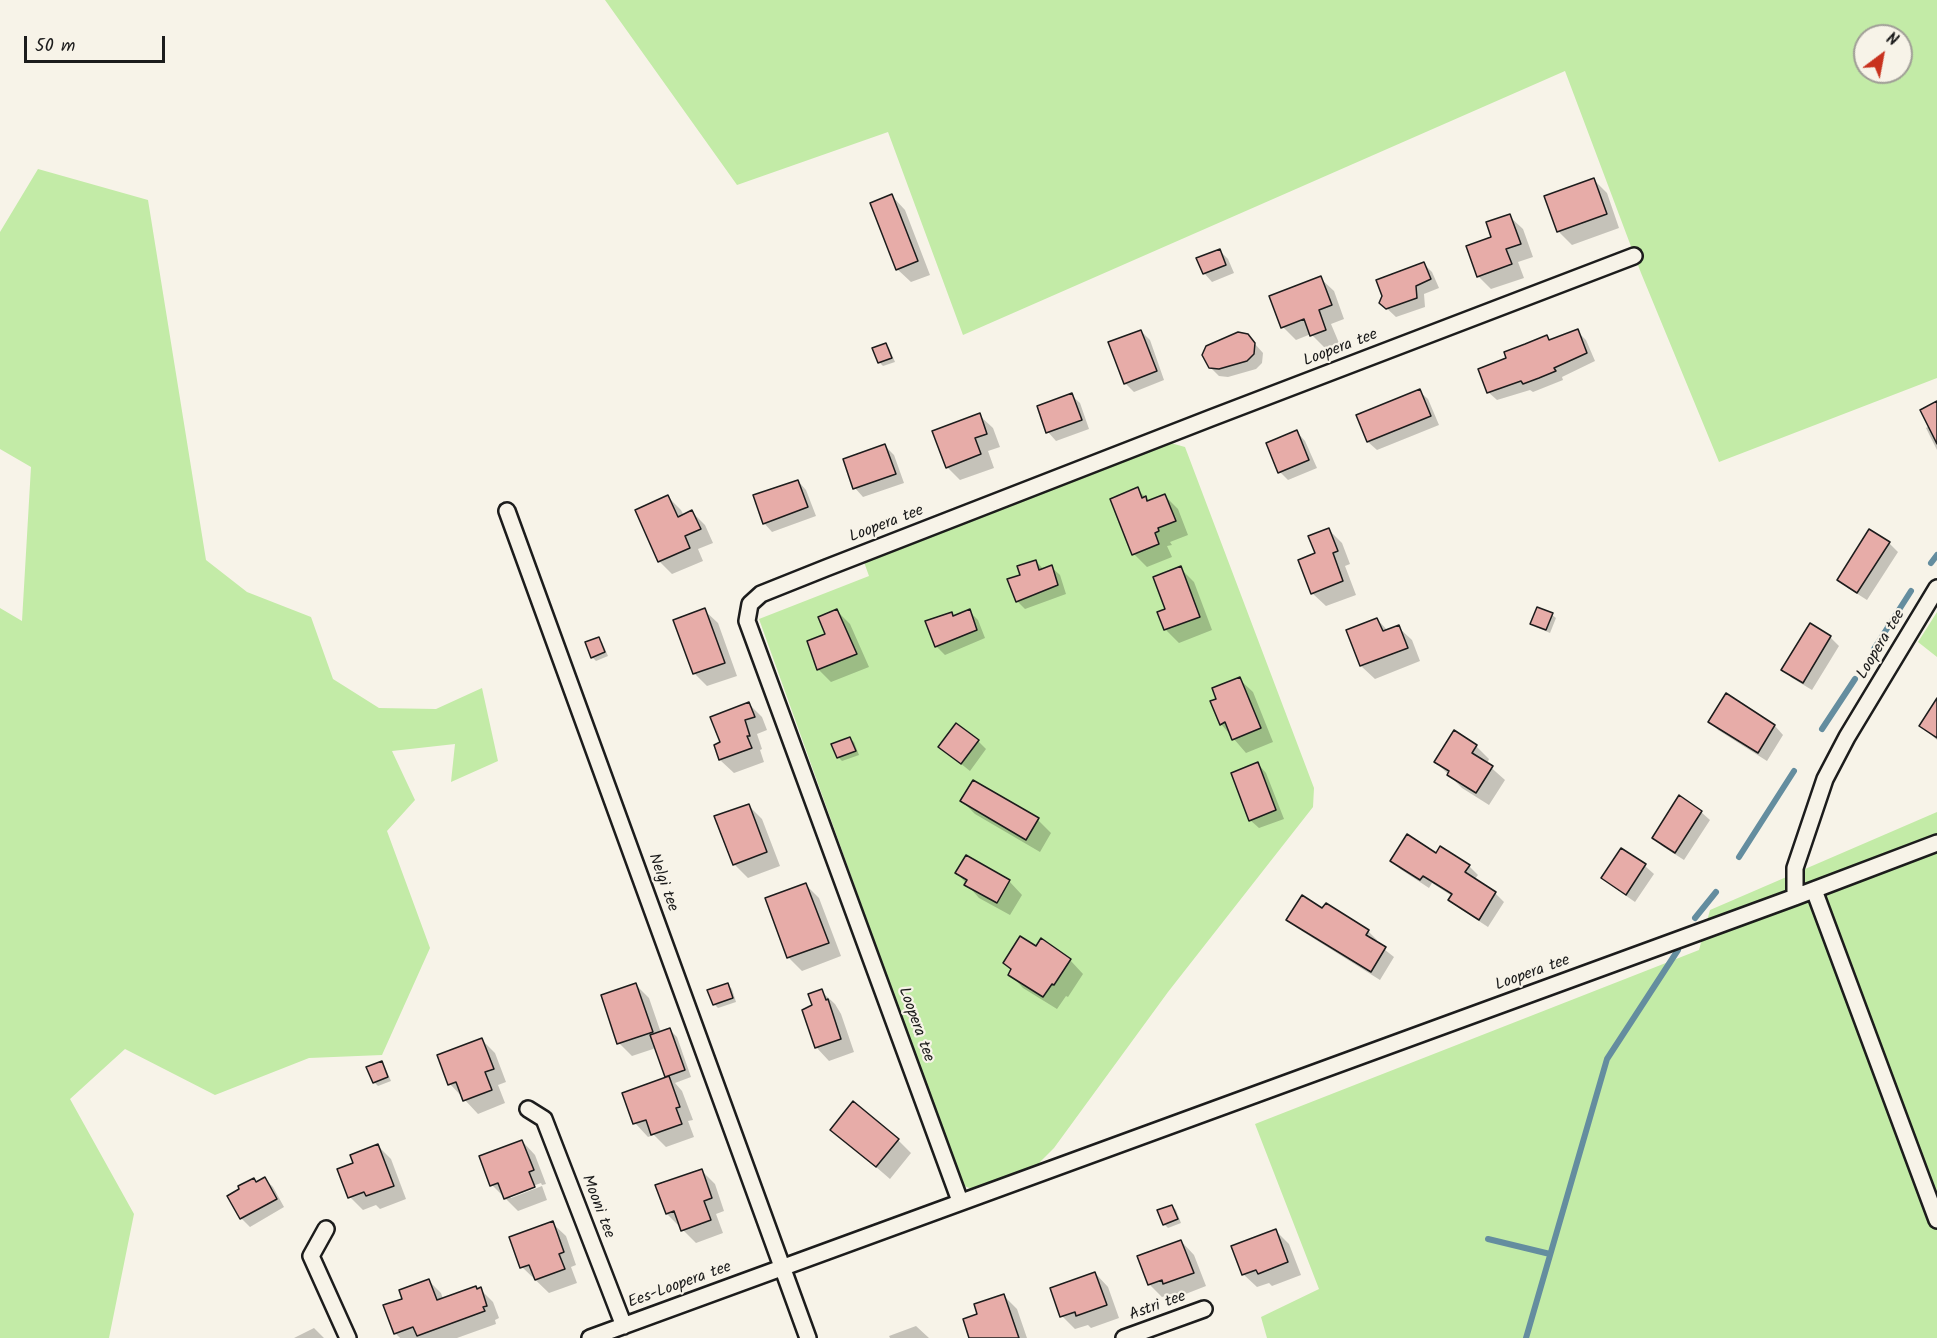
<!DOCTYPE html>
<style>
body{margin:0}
#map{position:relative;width:1937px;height:1338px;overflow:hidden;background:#f7f3e8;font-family:Kalam,sans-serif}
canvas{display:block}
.north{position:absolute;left:1853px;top:24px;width:60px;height:60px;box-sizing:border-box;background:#f7f3e8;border:2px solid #9f9d96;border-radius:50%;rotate:32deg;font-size:16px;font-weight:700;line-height:24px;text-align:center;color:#1c1c1c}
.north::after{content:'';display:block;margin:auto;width:21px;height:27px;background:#c8321e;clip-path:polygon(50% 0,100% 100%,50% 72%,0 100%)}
.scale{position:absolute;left:24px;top:36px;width:141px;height:27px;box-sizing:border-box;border:3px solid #1c1c1c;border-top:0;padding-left:8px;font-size:18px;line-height:21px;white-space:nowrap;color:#1c1c1c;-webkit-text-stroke:4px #f7f3e8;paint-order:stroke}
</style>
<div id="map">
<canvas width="1937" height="1338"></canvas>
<div class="north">N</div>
<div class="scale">50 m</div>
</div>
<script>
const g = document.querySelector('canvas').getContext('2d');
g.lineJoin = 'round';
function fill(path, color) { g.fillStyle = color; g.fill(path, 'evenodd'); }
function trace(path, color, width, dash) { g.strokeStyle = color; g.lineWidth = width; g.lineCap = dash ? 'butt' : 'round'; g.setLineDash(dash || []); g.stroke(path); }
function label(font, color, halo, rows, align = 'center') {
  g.font = font + ' Kalam,sans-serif'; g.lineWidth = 4.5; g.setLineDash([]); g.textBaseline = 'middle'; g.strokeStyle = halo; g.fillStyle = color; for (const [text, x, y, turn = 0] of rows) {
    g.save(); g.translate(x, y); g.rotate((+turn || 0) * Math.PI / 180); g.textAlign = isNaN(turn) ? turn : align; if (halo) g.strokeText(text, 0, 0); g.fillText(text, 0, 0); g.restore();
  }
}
const green = new Path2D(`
 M605,0H1937V378L1719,462L1641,273L1565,71L963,335L888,132L737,185ZM1865,36H1901V72H1865Z
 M38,169L148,200L206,560L247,592L311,617L333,679L379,708L436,709L482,688L498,761L451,782L455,744L392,751L415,800L387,831L430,948L382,1055L309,1058L215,1095L125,1049L70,1099L134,1214L109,1338H0V608L22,621L31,467L0,449V232Z
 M1167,442L1185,447L1314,788L1313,807L1168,992L1054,1148L1032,1170L976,1191L962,1185L759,619L869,576L864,562L1020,502Z
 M1937,612V657L1918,642Z
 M1937,812V1338H1267L1261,1317L1319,1289L1255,1124L1699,950L1710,910Z`);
const shadow = new Path2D(`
 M1593,179L1607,193L1619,228L1572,245L1559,232L1546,197Z
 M892,196L905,210L930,275L911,282L897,269Z
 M1509,216L1523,229L1533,257L1518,262L1524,278L1491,289L1478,276L1493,238Z
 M1220,251L1228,259L1234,273L1212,282L1204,273Z
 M1423,263L1432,272L1439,288L1424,294L1425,307L1396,317L1381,303Z
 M1320,278L1334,291L1344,319L1331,324L1339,343L1325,348L1311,334L1296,340L1283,327Z
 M1141,331L1150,340L1164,380L1134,392L1125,383Z
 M1577,331L1586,340L1595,361L1562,377L1563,380L1533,392L1530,390L1497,400L1488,392L1508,359L1547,337L1551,341Z
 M1247,335L1263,353L1262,363L1256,369L1228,377L1219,376L1210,367Z
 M885,344L889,348L895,362L883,366L879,362Z
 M1419,391L1428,399L1439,425L1377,450L1368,442Z
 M1071,395L1080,403L1089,429L1056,441L1048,432Z
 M1937,403V450L1926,428L1929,426Z
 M979,415L993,428L1000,447L988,451L994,468L960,480L947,467Z
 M1297,432L1305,441L1317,468L1288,480L1280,472Z
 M885,446L894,455L904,483L863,497L855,488Z
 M798,481L806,490L816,516L772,532L764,523Z
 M1137,489L1149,501L1164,495L1178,509L1188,535L1170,542L1172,545L1167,546L1172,557L1147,567L1134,554Z
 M668,497L681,510L684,516L692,512L705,525L713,543L698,549L703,561L672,574L659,561Z
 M1329,530L1342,543L1350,564L1345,566L1356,595L1326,606L1312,593L1317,554Z
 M1889,543L1898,552L1867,600L1848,588L1839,580Z
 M1036,561L1044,570L1051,567L1060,575L1066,594L1025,609L1017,601L1022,576Z
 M1180,568L1194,582L1212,630L1179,643L1165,629L1167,610Z
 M1538,609L1552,615L1556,618L1550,633L1536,627L1532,623Z
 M704,610L718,623L737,676L707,686L694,673Z
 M837,611L850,624L869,667L831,682L818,669L827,635Z
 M969,611L978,620L985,638L945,655L936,646L951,614L955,617Z
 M1377,619L1388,631L1398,627L1412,640L1420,661L1375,679L1361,666L1348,631Z
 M1810,625L1830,637L1839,646L1812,690L1792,678L1783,669Z
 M598,638L602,642L608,656L596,661L592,657Z
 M1239,679L1253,692L1273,742L1246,753L1221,724L1218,700Z
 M1727,695L1775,726L1783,735L1767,761L1718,730L1710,722Z
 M1937,701V740L1921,726Z
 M749,704L762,717L767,730L757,734L762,749L760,750L764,762L734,773L720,760L715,746L722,743Z
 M850,739L854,742L859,755L842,761L838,757Z
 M978,741L986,749L970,771L940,747Z
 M1476,746L1489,759L1487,764L1505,780L1489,805L1462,788L1436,762Z
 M1258,764L1266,773L1284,819L1259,828L1250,820Z
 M962,801L1038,820L1051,833L1040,852L975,814Z
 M748,805L762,819L780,866L748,878L734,864Z
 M1701,812L1710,820L1684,860L1662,846L1654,837Z
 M1441,848L1469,866L1478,875L1474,880L1495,893L1504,902L1488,927L1459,908L1450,900L1452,896L1432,883L1429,888L1400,869L1392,860L1437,855Z
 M1622,850L1645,866L1654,874L1635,902L1612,886L1603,878Z
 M957,873L1009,881L1022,895L1010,915L979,898Z
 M806,885L819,898L841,956L802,971L788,957Z
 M1323,910L1368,931L1377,940L1375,942L1394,957L1380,980L1297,928L1288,919Z
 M1036,949L1070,960L1083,974L1068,997L1066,996L1057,1009L1023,988L1010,974L1012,970L1005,963Z
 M636,985L649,998L661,1033L670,1030L677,1037L691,1077L675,1083L682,1091L693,1120L688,1121L694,1137L666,1147L654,1135L648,1137L635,1123L668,1078L656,1048L632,1056L619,1043Z
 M728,985L732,989L736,1002L718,1008L714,1004Z
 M821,991L835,1004L841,1014L854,1052L829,1061L816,1047L814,1005Z
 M482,1040L495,1053L506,1082L498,1085L505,1103L478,1114L450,1084L439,1056Z
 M381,1063L385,1067L391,1081L378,1086L374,1082Z
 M832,1129L898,1140L911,1153L890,1179Z
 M522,1141L535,1155L546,1184L542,1185L541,1183L508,1195L511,1198L542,1186L547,1200L518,1211L492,1185L481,1157Z
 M378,1146L391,1159L406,1199L380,1209L376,1205L363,1210L350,1197L355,1164Z
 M701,1170L715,1184L724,1211L716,1214L723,1233L696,1243L667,1214L657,1186Z
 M265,1179L273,1187L284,1207L250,1227L241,1218Z
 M1172,1206L1176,1210L1181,1223L1168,1228L1164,1224Z
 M552,1223L566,1236L576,1265L571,1267L577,1283L549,1293L522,1267Z
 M1275,1230L1289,1244L1301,1275L1272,1286L1269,1283L1257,1287L1243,1274Z
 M1181,1241L1194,1255L1206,1286L1178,1297L1174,1293L1162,1297L1149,1284Z
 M1095,1273L1108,1287L1119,1318L1091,1328L1088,1325L1075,1329L1062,1316Z
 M428,1280L441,1293L443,1299L480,1289L493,1302L499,1318L495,1320L496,1324L457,1338H400L396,1334L385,1306L404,1300Z
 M1004,1296L1017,1309L1027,1338H971L979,1315Z
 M916,1326L929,1338H890L889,1336Z
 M314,1328L324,1338H294Z`);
const stream = new Path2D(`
 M1931,563L1937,555
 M1874,649L1911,591
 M1822,729L1855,679
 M1739,857L1794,771
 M1695,918L1716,892
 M1488,1239L1550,1254
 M1526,1338L1607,1059L1678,950`);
const building = new Path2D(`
 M1594,178L1607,214L1557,232L1544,196Z
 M892,194L918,261L896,270L870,203Z
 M1510,214L1521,244L1506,249L1512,264L1477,277L1466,246L1491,237L1486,222Z
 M1220,249L1226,265L1203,274L1196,258Z
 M1424,262L1431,279L1416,286L1417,298L1386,309L1379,303L1382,296L1376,280Z
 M1321,276L1332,305L1319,310L1326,330L1310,336L1304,319L1281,328L1269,296Z
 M1578,329L1587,353L1554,368L1556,371L1539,378L1523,384L1521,381L1487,393L1478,369L1506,358L1504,352L1525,344L1547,335L1549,340Z
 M1141,330L1157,371L1124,384L1108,342Z
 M1238,332L1248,334L1255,343L1254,354L1247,361L1219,369L1209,368L1202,355L1206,346Z
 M886,343L892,358L878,363L872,348Z
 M1420,389L1431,416L1367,442L1356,415Z
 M1072,393L1082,420L1046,433L1037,406Z
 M1937,401V444L1920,410Z
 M980,413L987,434L975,438L981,454L946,468L932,431Z
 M1297,430L1309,460L1278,473L1266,443Z
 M885,444L896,474L853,489L843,459Z
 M798,480L808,507L763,524L753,495Z
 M1138,487L1142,498L1146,496L1147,501L1165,494L1176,521L1158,528L1159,531L1155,533L1159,544L1132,555L1110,499Z
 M668,495L678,517L692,510L701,529L685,536L690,548L658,562L635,510Z
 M1329,528L1338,551L1333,553L1343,581L1311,594L1298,560L1315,553L1308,536Z
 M1869,529L1890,542L1857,593L1837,580Z
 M1036,560L1039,570L1052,565L1058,585L1016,602L1007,579L1020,575L1017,566Z
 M1181,566L1200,617L1164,630L1157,612L1165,609L1153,577Z
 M1537,607L1553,613L1546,630L1530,624Z
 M705,608L725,663L693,674L673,620Z
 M837,609L857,654L817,670L807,641L825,634L818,617Z
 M970,609L977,630L935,647L925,621L952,612L953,616Z
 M1377,618L1383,631L1399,625L1408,648L1360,666L1346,630Z
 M1810,623L1831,636L1803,683L1781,670Z
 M599,637L605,652L591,658L585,642Z
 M1240,677L1261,728L1232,740L1225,722L1220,725L1210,701L1216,699L1212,688Z
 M1726,693L1775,725L1758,753L1708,722Z
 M1937,698V738L1919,726Z
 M749,702L755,717L745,720L750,736H747L752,748L719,760L714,745L720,742L710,717Z
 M956,723L979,740L961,764L938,747Z
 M1454,730L1477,745L1472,753L1493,766L1476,793L1447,775L1449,771L1434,762Z
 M850,737L856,751L837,758L831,744Z
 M1258,762L1276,810L1249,821L1231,773Z
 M973,780L1039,818L1026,840L960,801Z
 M1679,795L1702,811L1675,853L1652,838Z
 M749,804L767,852L733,865L714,816Z
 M1407,834L1436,853L1440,846L1470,865L1465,872L1496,892L1479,920L1448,900L1452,894L1423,876L1420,880L1390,861Z
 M1621,848L1646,864L1626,895L1601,878Z
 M966,855L1010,880L997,903L964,885L967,880L955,873Z
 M806,883L829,943L787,958L765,898Z
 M1302,895L1322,908L1326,903L1369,930L1366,935L1386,947L1371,972L1286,920Z
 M1020,936L1036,946L1041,938L1071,959L1054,985L1052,984L1043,997L1008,975L1011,969L1003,963Z
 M636,983L653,1032L617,1044L601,995Z
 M728,983L733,998L713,1005L707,990Z
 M822,989L826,1000L828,999L841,1039L815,1048L802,1010L812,1005L808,994Z
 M670,1028L685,1070L665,1077L650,1035Z
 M482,1038L494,1069L485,1072L492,1090L463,1101L456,1082L448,1085L437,1055Z
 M382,1061L388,1077L373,1083L366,1067Z
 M669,1076L680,1107L676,1108L682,1124L651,1135L646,1120L633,1124L622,1093Z
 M853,1101L899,1139L876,1167L830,1130Z
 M522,1140L534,1170L529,1172L535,1187L504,1199L498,1183L490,1186L479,1156Z
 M378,1144L394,1186L366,1196L364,1192L348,1198L337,1169L353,1163L350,1155Z
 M702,1169L712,1198L704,1201L711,1220L681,1231L674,1211L666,1214L655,1185Z
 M265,1177L277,1199L240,1219L227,1196L239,1189L238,1186L254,1178L256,1182Z
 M1172,1205L1178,1219L1163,1225L1157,1210Z
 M553,1221L564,1252L559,1254L565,1269L535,1280L529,1265L520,1268L509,1237Z
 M1276,1229L1288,1262L1258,1274L1256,1270L1242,1275L1231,1246Z
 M1181,1240L1194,1273L1163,1284L1162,1280L1148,1285L1137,1256Z
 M1095,1272L1107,1305L1076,1316L1075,1312L1060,1317L1050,1288Z
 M429,1279L437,1300L476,1286L477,1289L481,1287L487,1306L483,1307L485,1311L417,1336L413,1327L394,1334L383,1305L402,1299L399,1290Z
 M1004,1294L1019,1338H969L963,1319L977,1314L974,1304Z`);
const minor = new Path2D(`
 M507,511L808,1338
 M1814,890L1937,1220
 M1795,897V868L1825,779L1847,737L1937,588
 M528,1109L544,1119L624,1326
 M960,1201L747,621L750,604L761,594L826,568L1211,418L1634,256
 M326,1229L311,1256L348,1338
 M590,1338L1795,897L1937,843
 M1124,1338L1204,1309`);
const streetNames = [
 ["Loopera tee",1341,349,-21],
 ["Loopera tee",887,525,-21],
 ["Loopera tee",1882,645,-59],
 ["Nelgi tee",662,883,70],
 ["Loopera tee",1533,974,-20],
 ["Loopera tee",915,1025,70],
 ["Mooni tee",597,1207,69],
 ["Ees-Loopera tee",680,1286,-20],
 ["Astri tee",1158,1307,-20]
];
fill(green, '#c3eba7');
fill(shadow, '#0003');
trace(stream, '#648d9f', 6);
fill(building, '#e7aca8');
trace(building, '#1c1c1c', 1.5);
trace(minor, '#1c1c1c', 20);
trace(minor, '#f7f3e8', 15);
label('16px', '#1c1c1c', '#f7f3e8', streetNames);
</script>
